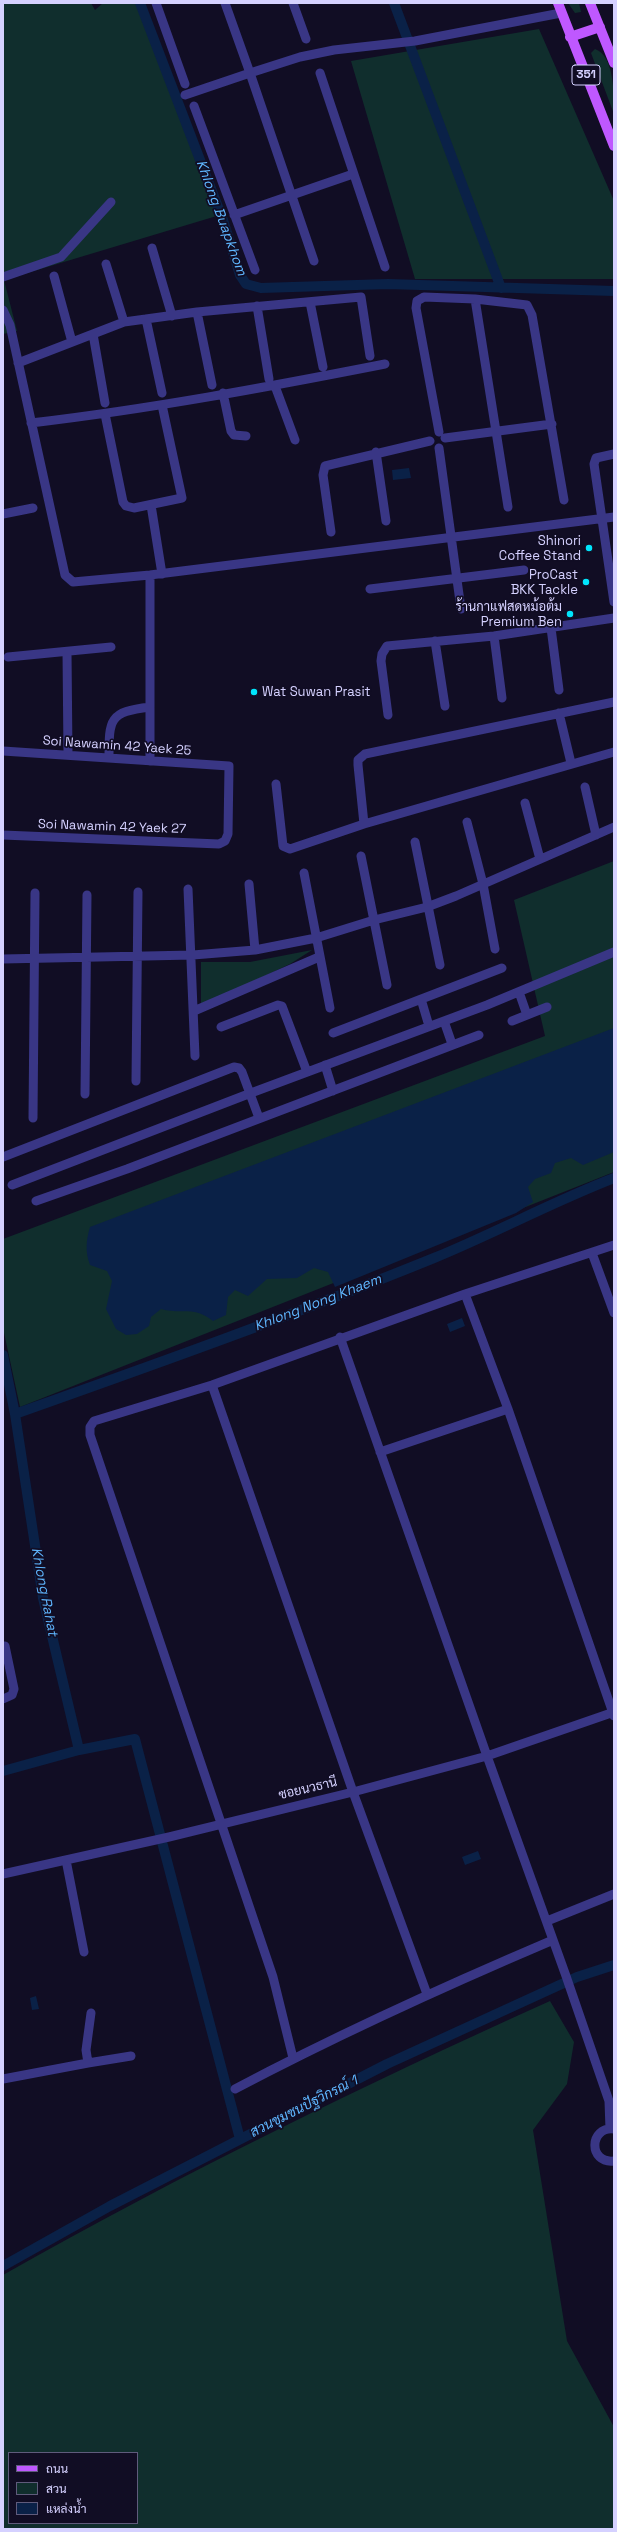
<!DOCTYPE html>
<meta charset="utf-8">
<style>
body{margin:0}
#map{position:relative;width:617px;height:2532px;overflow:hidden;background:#110d24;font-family:"Space Grotesk",Sarabun,sans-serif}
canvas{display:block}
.frame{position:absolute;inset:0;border:4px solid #d5d1ff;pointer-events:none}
.legend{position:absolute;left:8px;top:2452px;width:130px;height:72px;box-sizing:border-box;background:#110d24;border:1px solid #5f5b7c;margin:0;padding:5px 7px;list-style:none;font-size:12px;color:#d5d1ff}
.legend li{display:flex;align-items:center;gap:8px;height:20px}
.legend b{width:20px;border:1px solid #5f5b7c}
</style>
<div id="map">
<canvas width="617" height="2532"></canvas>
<div class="frame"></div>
<ul class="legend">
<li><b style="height:5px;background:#bf58ff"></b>ถนน</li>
<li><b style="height:11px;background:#102e2d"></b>สวน</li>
<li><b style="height:11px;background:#0a2147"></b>แหล่งน้ำ</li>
</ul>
</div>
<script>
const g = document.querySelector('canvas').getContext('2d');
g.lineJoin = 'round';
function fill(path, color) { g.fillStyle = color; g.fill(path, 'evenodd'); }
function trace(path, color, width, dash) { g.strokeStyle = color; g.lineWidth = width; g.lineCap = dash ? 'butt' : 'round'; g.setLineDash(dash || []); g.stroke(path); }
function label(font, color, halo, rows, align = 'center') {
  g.font = font + ' "Space Grotesk",Sarabun,sans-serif'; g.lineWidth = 3.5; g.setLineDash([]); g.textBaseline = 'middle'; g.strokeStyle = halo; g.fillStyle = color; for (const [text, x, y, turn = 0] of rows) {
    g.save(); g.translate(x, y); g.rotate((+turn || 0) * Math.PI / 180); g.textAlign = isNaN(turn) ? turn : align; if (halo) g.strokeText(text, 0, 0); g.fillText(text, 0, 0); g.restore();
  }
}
const green = new Path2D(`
 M3,3H91L95,10L103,3H136L220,215L4,280L17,331L3,334Z
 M568,3H579L581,12L575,13Z
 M539,29L614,201V279H415L351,61Z
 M595,49C615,56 614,96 614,114L591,53Z
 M614,861V1172L20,1407L3,1328V1239L545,1036L514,900Z
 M312,950L290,964L201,1006V962H250Z
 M550,2001L574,2042L567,2084L533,2130L567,2341L614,2427V2529H3V2275C181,2174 364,2085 550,2001ZM9,2453H137V2523H9Z`);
const water = new Path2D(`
 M409,468L411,478L393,480L392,470Z
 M614,1028V1152L583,1165L571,1158L555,1163L551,1173L535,1179L528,1187L533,1202L516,1213L335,1287L328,1272L314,1268L297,1278L267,1279L248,1296L235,1290L228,1297L226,1315L213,1321C193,1305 183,1315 161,1309L151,1317L149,1326L137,1334L126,1335L116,1329L106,1309L112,1281L107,1271L90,1265C85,1251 86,1241 90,1227Z
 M462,1318L465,1326L450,1332L447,1324Z
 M478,1851L481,1859L465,1865L462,1857Z
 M36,1996L39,2009L32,2010L30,1998Z`);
const canal = new Path2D(`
 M140,3L223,220L240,275L246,284L261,288L388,284L614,291
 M394,3L501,288
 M3,1355L15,1414L43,1598L79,1750L3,1771
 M15,1414C156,1364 296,1314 434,1258C495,1233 552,1202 614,1178
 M79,1750L135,1739L240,2139
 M3,2266L110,2206L387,2064L577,1977L614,1965`);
const minor = new Path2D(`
 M156,3L185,84
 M225,3L250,73L300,57L334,50L415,41L561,13
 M293,3L306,39
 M320,73L385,267
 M185,95L250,73L314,261
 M194,106L255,270
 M234,215L353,174
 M152,248L172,316
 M106,264L124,322
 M54,276L72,342
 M3,277L61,257L111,202
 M475,299L508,507
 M310,302L323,367
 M257,306L269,379
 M3,310L10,325L65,575L73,582L150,575L614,517
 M197,312L361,297L370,356
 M146,319L162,393
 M93,334L105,403
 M18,363L124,322L197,312L212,385
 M275,386L295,440
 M223,393L231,431L234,435L246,436
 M105,414L123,502L126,506L134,508L182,498L162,405
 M31,423C150,409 268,387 385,364
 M439,432L416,308L417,301L424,297L475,299L527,305L532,315L564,500
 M445,438L552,424
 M439,448L461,609
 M376,452L386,521
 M614,454L596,458L594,464L614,602
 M151,505L162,574
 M3,514L33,508
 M331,532L323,475L325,466L430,441
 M150,575V761
 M370,589L524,570
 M551,628L559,690
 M494,636L502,698
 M435,641L445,706
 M67,652L68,755
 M8,657L111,647
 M559,713L571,763
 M388,715L381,661L382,654L387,646L494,636L614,618
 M3,751L229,766L228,834L225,841L219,844L3,835
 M109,758C109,719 109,712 150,707
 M276,784L283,846L290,849L364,824L614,752
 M585,787L596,835
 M525,803L540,859
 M467,822L483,884L495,949
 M364,824L358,765V760L365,754L614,702
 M415,842L440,965
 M361,856L387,985
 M304,873L330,1008
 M249,884L255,950
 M188,889L195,1056
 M3,959L193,955L255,950L316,938L374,920L427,907L456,896L614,827
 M519,992L527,1015
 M421,999L429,1026
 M194,1011L319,957
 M444,1021L452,1044
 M512,1021L547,1007
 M221,1027L278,1005L282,1006L307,1072
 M333,1033L502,968
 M325,1065L333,1091
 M136,1081L138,892
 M85,1094L87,895
 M33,1118L35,893
 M3,1157L234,1067L239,1068L242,1072L259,1118
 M12,1185L251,1093L487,1005L614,952
 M36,1201L127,1169L479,1035
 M592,1253L614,1313
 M465,1294L508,1409L614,1716
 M340,1337L487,1756L566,1976L609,2101L610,2129
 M212,1385L353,1792L427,1994
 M380,1452L508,1409
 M3,1699L12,1695L14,1689L5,1646
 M66,1860L84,1952
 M3,1874L169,1837L353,1792L487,1756L614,1712
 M547,1921L614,1894
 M293,2058L273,1977L90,1435V1427L94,1421L212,1385L465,1294L614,1245
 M88,2063L131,2056
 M3,2079L88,2063L86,2050L91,2013
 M235,2089C339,2034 445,1986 553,1940
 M614,2129C589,2126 588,2164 614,2161`);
const primary = new Path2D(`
 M558,3L614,146
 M590,3L614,63
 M570,37L600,27`);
const markers = [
 [589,548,4,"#00e5fc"],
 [586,582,4,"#00e5fc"],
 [570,614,4,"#00e5fc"],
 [254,692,4,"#00e5fc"]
];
const shields = [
 [586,75,28]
];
const shieldNames = [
 ["351",586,75]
];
const poiNames = [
 ["Shinori",581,541],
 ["Coffee Stand",581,556],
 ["ProCast",578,575],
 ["BKK Tackle",578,590],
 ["ร้านกาแฟสดหม้อต้ม",562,607],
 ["Premium Ben",562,622],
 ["Wat Suwan Prasit",262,692,"left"]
];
const streetNames = [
 ["Soi Nawamin 42 Yaek 25",117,746,4],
 ["Soi Nawamin 42 Yaek 27",112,827,2],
 ["ซอยนวธานี",308,1789,-13]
];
const waterNames = [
 ["Khlong Buapkhom",221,218,70],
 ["Khlong Nong Khaem",318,1303,-21],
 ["Khlong Rahat",44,1592,79],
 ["สวนชุมชนปัฐวิกรณ์ 1",304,2107,-27]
];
fill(green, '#102e2d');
fill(water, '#0a2147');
trace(canal, '#0a2147', 10);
trace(minor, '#393685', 9);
trace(primary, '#bf58ff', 10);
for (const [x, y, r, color] of markers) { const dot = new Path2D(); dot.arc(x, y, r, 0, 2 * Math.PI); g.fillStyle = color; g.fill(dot); trace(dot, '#110d24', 1.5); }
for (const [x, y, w] of shields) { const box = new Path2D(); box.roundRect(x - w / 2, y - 10, w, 20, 3); g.fillStyle = '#110d24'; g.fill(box); trace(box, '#d5d1ff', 1); }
label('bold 12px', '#d5d1ff', null, shieldNames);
label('13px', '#d5d1ff', '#110d24', poiNames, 'right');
label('13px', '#d5d1ff', '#110d24', streetNames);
label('italic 14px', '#5fb6ff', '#110d24', waterNames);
</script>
